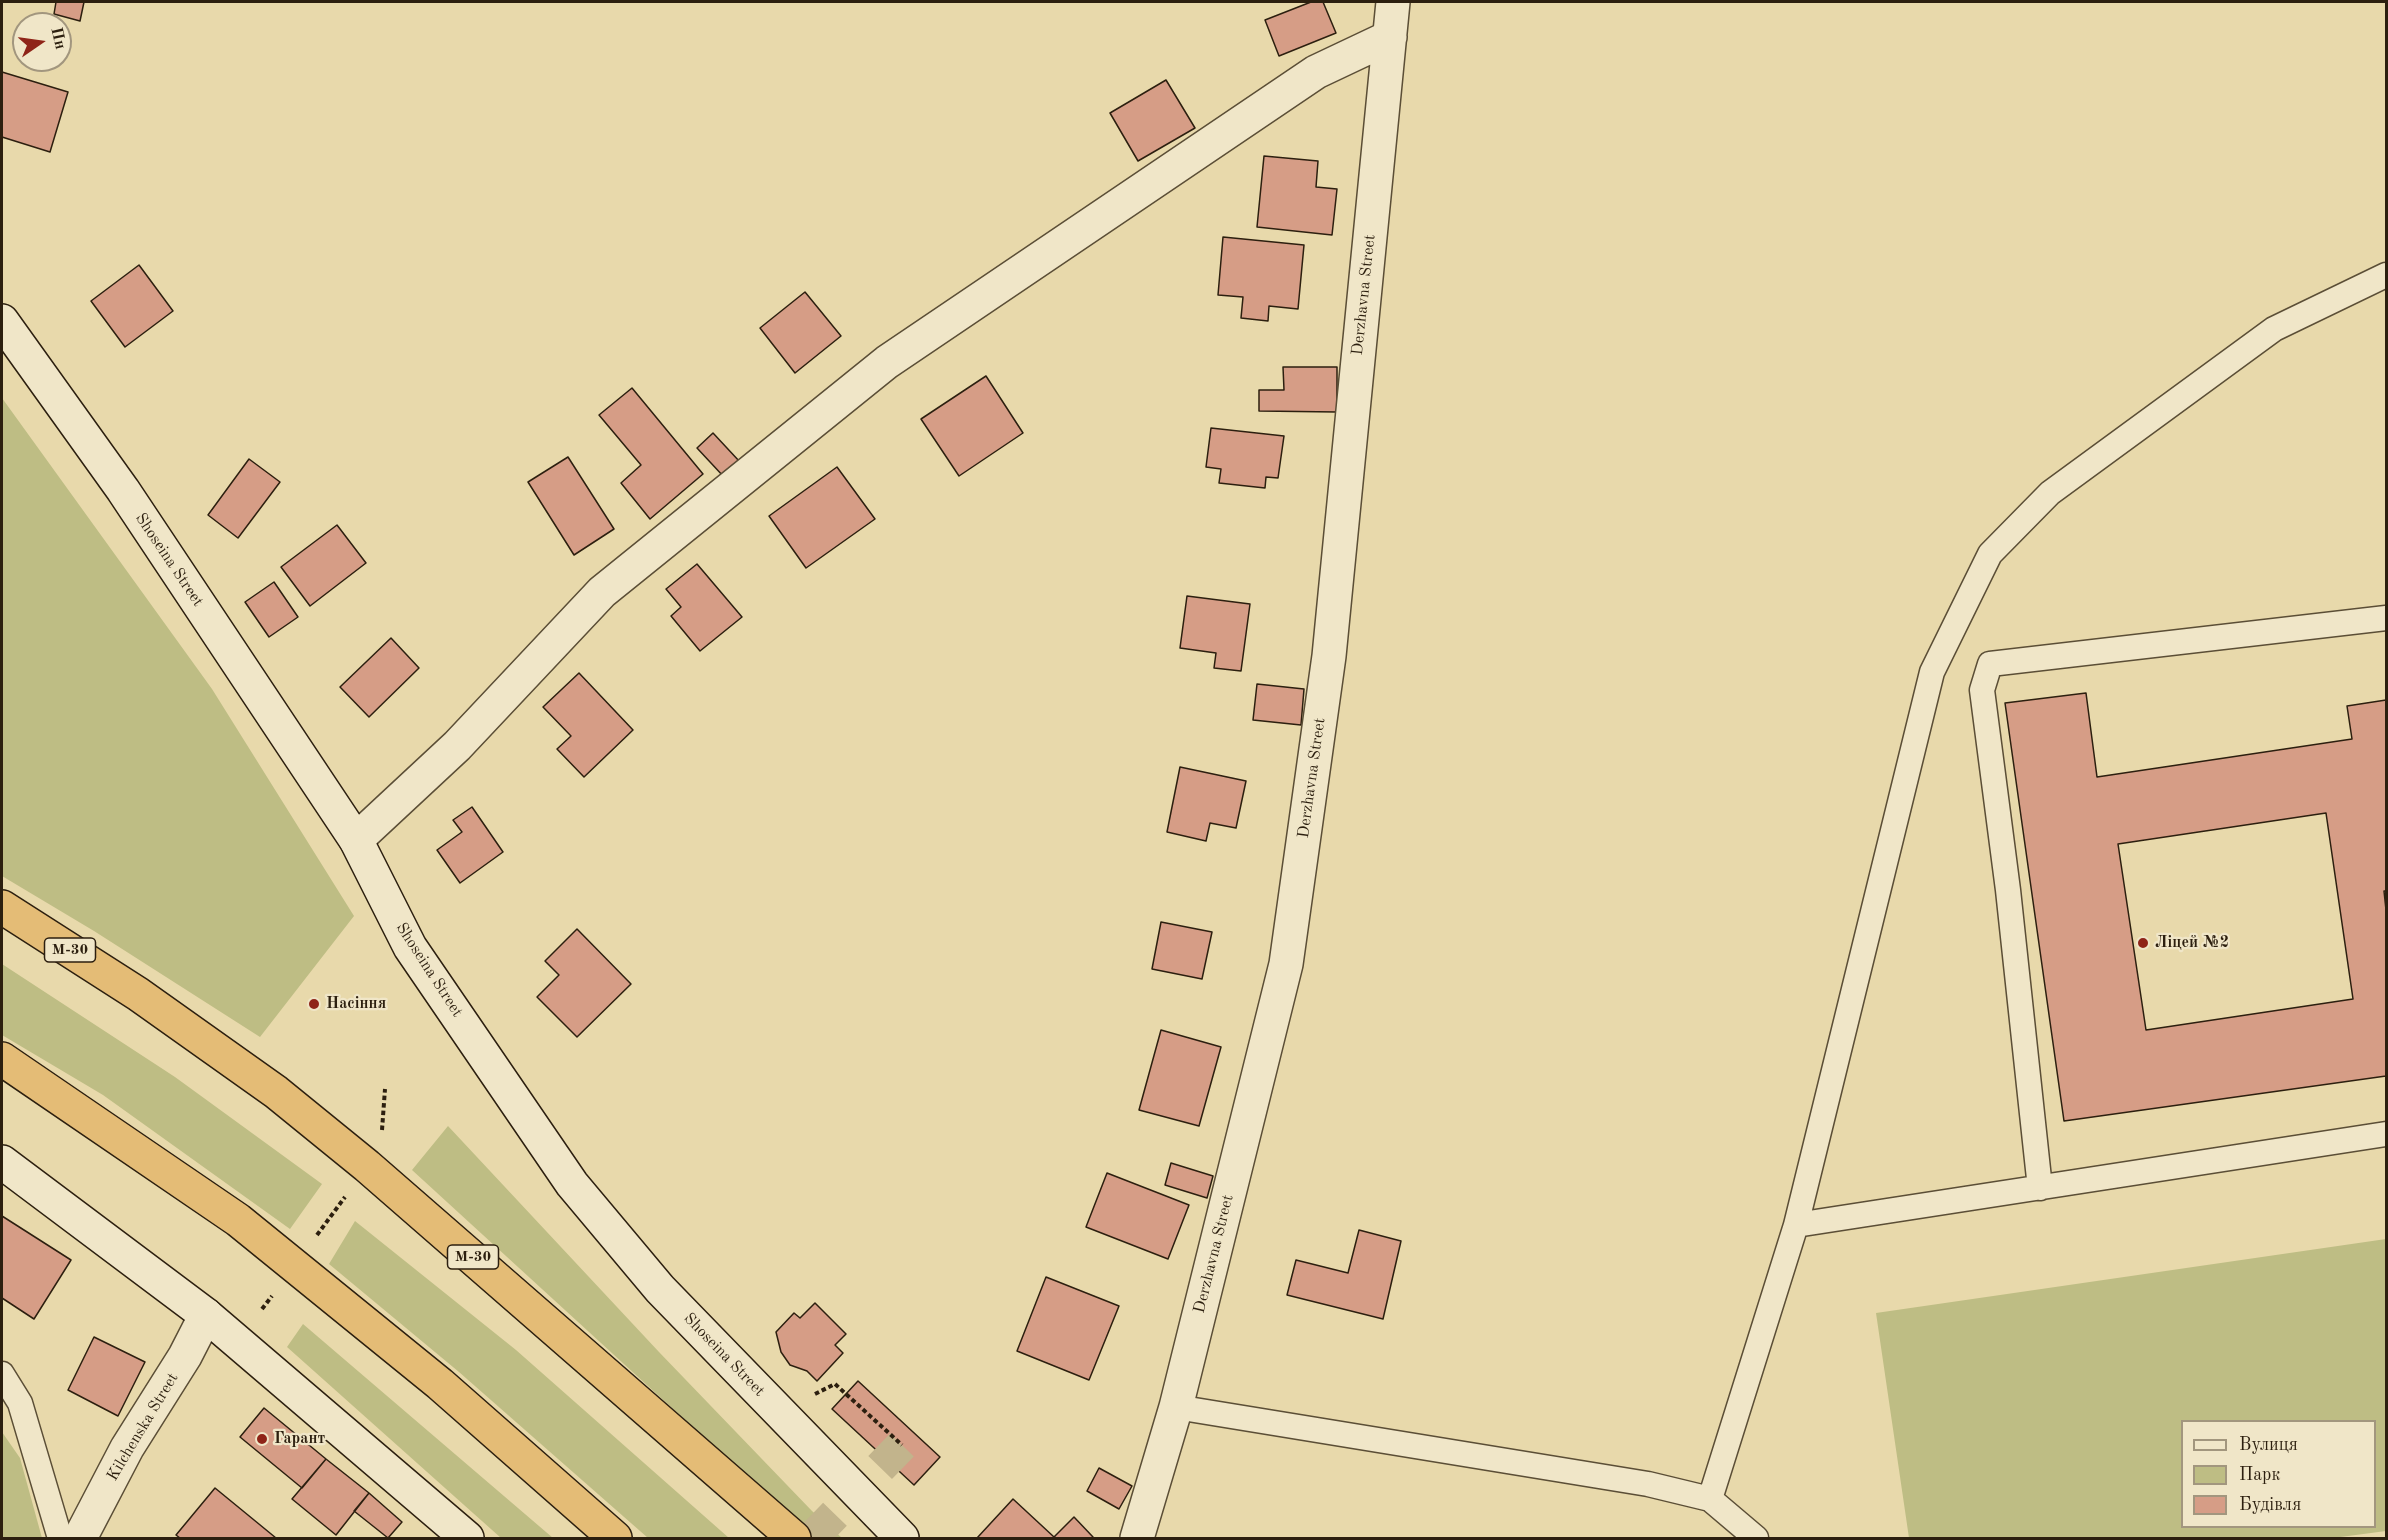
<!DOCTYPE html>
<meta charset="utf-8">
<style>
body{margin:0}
#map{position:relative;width:2388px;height:1540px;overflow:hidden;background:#e8d9ab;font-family:"Old Standard TT",serif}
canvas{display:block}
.frame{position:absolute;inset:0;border:3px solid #2c1f0f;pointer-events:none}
.legend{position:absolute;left:2181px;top:1420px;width:195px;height:108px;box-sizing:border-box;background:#f0e6c8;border:2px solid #a2967e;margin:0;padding:8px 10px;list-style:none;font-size:18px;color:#2c1f0f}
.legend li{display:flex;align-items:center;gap:12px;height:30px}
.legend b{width:30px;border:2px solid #a2967e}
.north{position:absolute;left:12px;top:12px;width:60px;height:60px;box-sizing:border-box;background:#f0e6c8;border:2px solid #a2967e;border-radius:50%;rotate:77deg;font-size:16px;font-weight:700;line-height:24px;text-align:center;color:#2c1f0f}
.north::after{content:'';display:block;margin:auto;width:21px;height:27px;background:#8f2418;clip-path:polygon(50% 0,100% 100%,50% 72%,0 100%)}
</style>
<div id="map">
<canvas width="2388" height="1540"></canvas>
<div class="frame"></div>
<ul class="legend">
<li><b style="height:8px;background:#f0e6c8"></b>Вулиця</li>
<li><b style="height:16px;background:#bebd84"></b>Парк</li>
<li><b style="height:16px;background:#d69d86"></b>Будівля</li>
</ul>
<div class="north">Пн</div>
</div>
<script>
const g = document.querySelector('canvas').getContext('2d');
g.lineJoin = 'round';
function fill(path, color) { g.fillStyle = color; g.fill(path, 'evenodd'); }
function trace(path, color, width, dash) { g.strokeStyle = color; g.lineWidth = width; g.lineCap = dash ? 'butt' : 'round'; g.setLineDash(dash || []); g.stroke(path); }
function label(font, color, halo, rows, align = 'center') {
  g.font = font + ' "Old Standard TT",serif'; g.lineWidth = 4.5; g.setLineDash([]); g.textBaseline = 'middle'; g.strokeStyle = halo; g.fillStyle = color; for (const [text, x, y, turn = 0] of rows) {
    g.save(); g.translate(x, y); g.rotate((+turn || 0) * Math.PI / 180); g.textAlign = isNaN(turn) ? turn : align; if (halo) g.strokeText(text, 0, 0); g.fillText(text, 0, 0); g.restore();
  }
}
const green = new Path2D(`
 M2,398L212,689L354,916L260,1037L94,931L2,876Z
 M2,964L175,1077L322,1184L290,1229L103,1095L2,1035Z
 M448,1126L659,1352L812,1511L842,1538H814L412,1170Z
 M355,1221L516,1350L729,1538H648L459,1372L329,1264Z
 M2386,1239V1531L2333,1538H1909L1876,1313ZM2182,1422H2374V1526H2182Z
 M303,1324L553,1538H501L287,1347Z
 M2,1432L20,1458L42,1538H2Z`);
const building = new Path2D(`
 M56,2H84L80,21L54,14Z
 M1311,2H1323L1336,33L1279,56L1265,20Z
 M2,72L68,92L50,152L2,137Z
 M1166,80L1195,128L1138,161L1110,113Z
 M1264,156L1318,161L1316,187L1337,189L1332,235L1257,227Z
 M1223,237L1304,245L1298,309L1269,306L1268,321L1241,318L1243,297L1218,295Z
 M139,265L173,311L125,347L91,301Z
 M805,292L841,336L795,373L760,328Z
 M1283,367H1337V412L1259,411V390H1284Z
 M986,376L1023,433L959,476L921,419Z
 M632,388L703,474L650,519L621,483L641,465L599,415Z
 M1211,428L1284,436L1278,478L1266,477L1265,488L1219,483L1221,469L1206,467Z
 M713,433L740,462L724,477L697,448Z
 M568,457L614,529L574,555L528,482Z
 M249,459L280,482L238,538L208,515Z
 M837,467L875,519L806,568L769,516Z
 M337,525L366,563L310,606L281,567Z
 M697,564L742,617L700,651L671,616L681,607L666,589Z
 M274,582L298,617L269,637L245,602Z
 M1187,596L1250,604L1241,671L1214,668L1216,653L1180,648Z
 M391,638L419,668L369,717L340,687Z
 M579,673L633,730L584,777L557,749L571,736L543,707Z
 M1257,684L1304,689L1301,725L1253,720Z
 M2086,693L2097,777L2352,739L2347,706L2386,700V891H2384L2386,910V1076L2064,1121L2005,703ZM2326,813L2353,999L2146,1030L2118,844Z
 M1180,767L1246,781L1236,828L1210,823L1206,841L1167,832Z
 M472,807L503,852L460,883L437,850L462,832L453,820Z
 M1161,922L1212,932L1202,979L1152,969Z
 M577,929L631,984L577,1037L537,997L559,975L545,961Z
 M1161,1030L1221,1047L1199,1126L1139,1110Z
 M1171,1163L1213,1176L1207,1198L1165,1185Z
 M1107,1173L1189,1205L1168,1259L1086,1227Z
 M2,1216L71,1260L34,1319L2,1298Z
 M1359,1230L1401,1241L1383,1319L1287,1295L1296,1260L1348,1273Z
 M1046,1277L1119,1306L1089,1380L1017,1351Z
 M815,1303L846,1334L835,1345L843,1353L817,1381L807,1371L790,1365L781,1352L776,1332L794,1313L800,1318Z
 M94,1337L145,1362L118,1416L68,1390Z
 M858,1381L940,1457L914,1485L832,1409Z
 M264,1408L326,1459L302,1488L240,1437Z
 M326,1459L369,1493L336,1535L292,1499Z
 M1099,1468L1132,1486L1119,1509L1087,1491Z
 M215,1488L276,1538H180L176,1535Z
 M369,1493L402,1522L388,1538L354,1511Z
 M1013,1499L1054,1537L1056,1538H977Z
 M1074,1517L1093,1537L1092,1538H1056L1054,1537Z`);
const streetTunnel = new Path2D(`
 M812,1538L902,1445`);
const path = new Path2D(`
 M382,1130L385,1089
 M317,1235L345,1197
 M262,1309L272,1296
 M815,1394L835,1384L902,1445`);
const lane = new Path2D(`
 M2040,1188L2008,890L1982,690L1990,664L2386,618
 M1796,1225L2386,1134
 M2,1374L20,1403L60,1538
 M1176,1407L1648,1484L1710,1499L1756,1538
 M1710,1499L1796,1225L1932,672L1990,554L2050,493L2274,329L2386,275`);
const street = new Path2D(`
 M356,840L457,746L602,592L887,362L1316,72L1390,37
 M80,1538L127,1448L185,1356L206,1315
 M1137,1538L1176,1407L1286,964L1329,656L1393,2`);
const secondary = new Path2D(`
 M2,321L123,490L356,840L410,947L572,1184L660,1289L902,1538
 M2,1162L206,1315L467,1538`);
const highway = new Path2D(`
 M2,907L138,994L276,1092L367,1166L794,1538
 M2,1059L238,1220L440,1384L615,1538`);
const markers = [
 [2143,943,6,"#8f2418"],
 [314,1004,6,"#8f2418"],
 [262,1439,6,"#8f2418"]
];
const shields = [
 [70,950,51],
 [473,1257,51]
];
const shieldNames = [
 ["М-30",70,950],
 ["М-30",473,1257]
];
const streetNames = [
 ["Derzhavna Street",1364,295,-84],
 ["Shoseina Street",169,560,56],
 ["Derzhavna Street",1312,778,-82],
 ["Shoseina Street",429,970,57],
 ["Derzhavna Street",1214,1254,-76],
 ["Shoseina Street",724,1355,46],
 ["Kilchenska Street",143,1427,-59]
];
const poiNames = [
 ["Ліцей №2",2155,943],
 ["Насіння",326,1004],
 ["Гарант",274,1439]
];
fill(green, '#bebd84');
fill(building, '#d69d86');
trace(building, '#2c1f0f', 1.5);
trace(streetTunnel, '#c2b48c', 33, [33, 16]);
trace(lane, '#5b4e36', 27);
trace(street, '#5b4e36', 36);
trace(secondary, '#2c1f0f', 36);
trace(highway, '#2c1f0f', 36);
trace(path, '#2c1f0f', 4, [4.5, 3]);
trace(lane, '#f0e6c8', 24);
trace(street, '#f0e6c8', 33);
trace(secondary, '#f0e6c8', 33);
trace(highway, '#e4bc76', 33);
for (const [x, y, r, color] of markers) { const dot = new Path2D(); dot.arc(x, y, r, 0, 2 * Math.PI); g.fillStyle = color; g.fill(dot); trace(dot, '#f0e6c8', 2); }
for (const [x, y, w] of shields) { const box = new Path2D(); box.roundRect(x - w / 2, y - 12, w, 24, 4.5); g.fillStyle = '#f0e6c8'; g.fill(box); trace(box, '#2c1f0f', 1.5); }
label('bold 15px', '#2c1f0f', null, shieldNames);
label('16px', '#2c1f0f', '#f0e6c8', streetNames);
label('bold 16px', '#2c1f0f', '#f0e6c8', poiNames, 'left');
</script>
